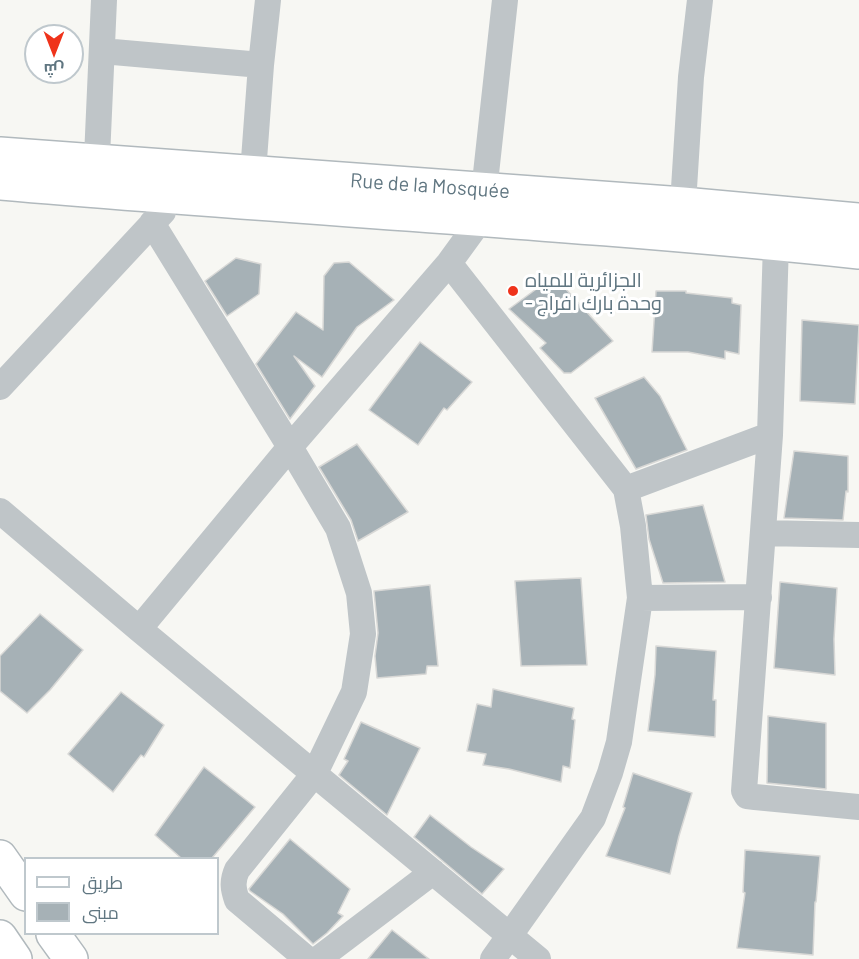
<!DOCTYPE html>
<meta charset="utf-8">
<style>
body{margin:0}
#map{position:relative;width:859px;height:959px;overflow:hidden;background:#f7f7f3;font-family:Barlow,Cairo,sans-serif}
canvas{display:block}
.legend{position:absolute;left:24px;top:857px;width:195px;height:78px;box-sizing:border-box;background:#fff;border:2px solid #bfc8cd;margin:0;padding:8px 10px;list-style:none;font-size:18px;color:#607681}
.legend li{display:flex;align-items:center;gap:12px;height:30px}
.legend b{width:30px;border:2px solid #bfc8cd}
.north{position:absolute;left:24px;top:24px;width:60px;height:60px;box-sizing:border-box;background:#fff;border:2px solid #bfc8cd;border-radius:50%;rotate:180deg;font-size:16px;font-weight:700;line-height:24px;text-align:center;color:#607681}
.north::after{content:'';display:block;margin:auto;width:21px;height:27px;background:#ef331b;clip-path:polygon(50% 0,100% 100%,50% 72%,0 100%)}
</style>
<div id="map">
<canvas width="859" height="959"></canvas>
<ul class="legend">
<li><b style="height:8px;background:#fff"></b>طريق</li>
<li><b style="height:16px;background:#a6b1b6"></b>مبنى</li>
</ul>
<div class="north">ش</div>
</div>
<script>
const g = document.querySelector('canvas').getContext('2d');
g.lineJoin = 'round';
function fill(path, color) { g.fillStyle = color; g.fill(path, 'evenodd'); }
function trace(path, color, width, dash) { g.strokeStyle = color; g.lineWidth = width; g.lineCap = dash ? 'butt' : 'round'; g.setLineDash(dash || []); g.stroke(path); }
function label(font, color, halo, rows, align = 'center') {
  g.font = font + ' Barlow,Cairo,sans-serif'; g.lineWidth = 6; g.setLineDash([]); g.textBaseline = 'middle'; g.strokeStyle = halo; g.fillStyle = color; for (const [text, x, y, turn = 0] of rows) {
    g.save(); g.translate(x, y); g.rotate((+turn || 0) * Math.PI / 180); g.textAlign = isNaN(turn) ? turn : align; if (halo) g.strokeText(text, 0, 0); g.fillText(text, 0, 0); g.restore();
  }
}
const building = new Path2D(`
 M236,258L261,264L259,294L227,316L205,281Z
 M349,262L394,300L357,327L322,377L294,356L315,386L290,419L256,364L296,312L323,330L324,276L334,263Z
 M554,276L613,341L571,373H564L540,348L546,343L509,309Z
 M656,291H686V293L732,298V303L741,305L739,354L725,351V359L688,352H652Z
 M802,320L859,325L855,404L800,401Z
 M420,342L472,382L447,410L444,408L418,445L369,410Z
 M644,377L660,396L687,450L636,469L595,398Z
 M357,444L408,512L358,541L351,520L319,467Z
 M794,451L848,456V492L846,491L843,520L784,518Z
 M703,505L725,582L663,583L649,539L646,515Z
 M581,578L587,665L521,666L515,581Z
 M780,582L837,588L834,639L835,675L774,668Z
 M430,585L438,666H427L426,674L377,678L375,656L378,633L374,591Z
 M40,614L83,650L50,690L27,713L0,691V656Z
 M656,646L716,651L713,700H716L715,737L648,731L655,675Z
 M493,689L574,708L572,719L575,720L570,768L563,766L561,782L509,769L483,765L486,754L467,751L477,704L491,707Z
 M121,692L164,725L144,757L141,755L113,792L68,754Z
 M768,716L826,723V789L767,783Z
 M361,722L420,748L387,815L339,775L348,761L344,759Z
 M204,767L255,807L212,858H181L155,835Z
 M633,773L692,793L679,836L670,874L606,856L625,808L623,807Z
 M430,815L471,847L504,869L482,894L414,837Z
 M290,839L350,889L338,913L343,916L327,933L313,944L283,914L250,891L249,889Z
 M745,850L820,856L816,902H815L813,955L737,948L745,893L743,892Z
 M392,930L429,959H368Z`);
const street = new Path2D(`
 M102,51L261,65
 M253,173L261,65L268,0
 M96,180L104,0
 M683,204L691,77L700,0
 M152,223L290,447L338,528L359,593L363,634L354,692L315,773L237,870C232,881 233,889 237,900L307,959
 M776,243L770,435L744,791L747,796L755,797L859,807
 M449,263L626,489L633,526L640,598L619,742L610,773L593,818L493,959
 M0,387L163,212
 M626,489L770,435
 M0,511L139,629L538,959
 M763,533L859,535
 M640,598L759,597
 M139,629L290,447L449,263L481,219L505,0
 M318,959L433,872`);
const secondary = new Path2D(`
 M0,154L683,204L859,220
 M0,183C286,208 573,222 859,252
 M0,857L26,894
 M53,934L71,959
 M0,937L15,959`);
const markers = [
 [513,291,6,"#ef331b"]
];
const streetNames = [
 ["Rue de la Mosquée",430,186,4]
];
const poiNames = [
 ["الجزائرية للمياه",525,280],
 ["- وحدة بارك افراج",525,303]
];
fill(building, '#a6b1b6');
trace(building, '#d8d8d6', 1.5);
trace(secondary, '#b1b9bd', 36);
trace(street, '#bfc5c8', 26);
trace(secondary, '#fff', 33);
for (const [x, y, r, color] of markers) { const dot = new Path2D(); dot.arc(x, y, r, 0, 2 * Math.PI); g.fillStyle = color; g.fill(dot); trace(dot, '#fff', 2); }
label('20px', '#607681', '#fff', streetNames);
label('20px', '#607681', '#fff', poiNames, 'left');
</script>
